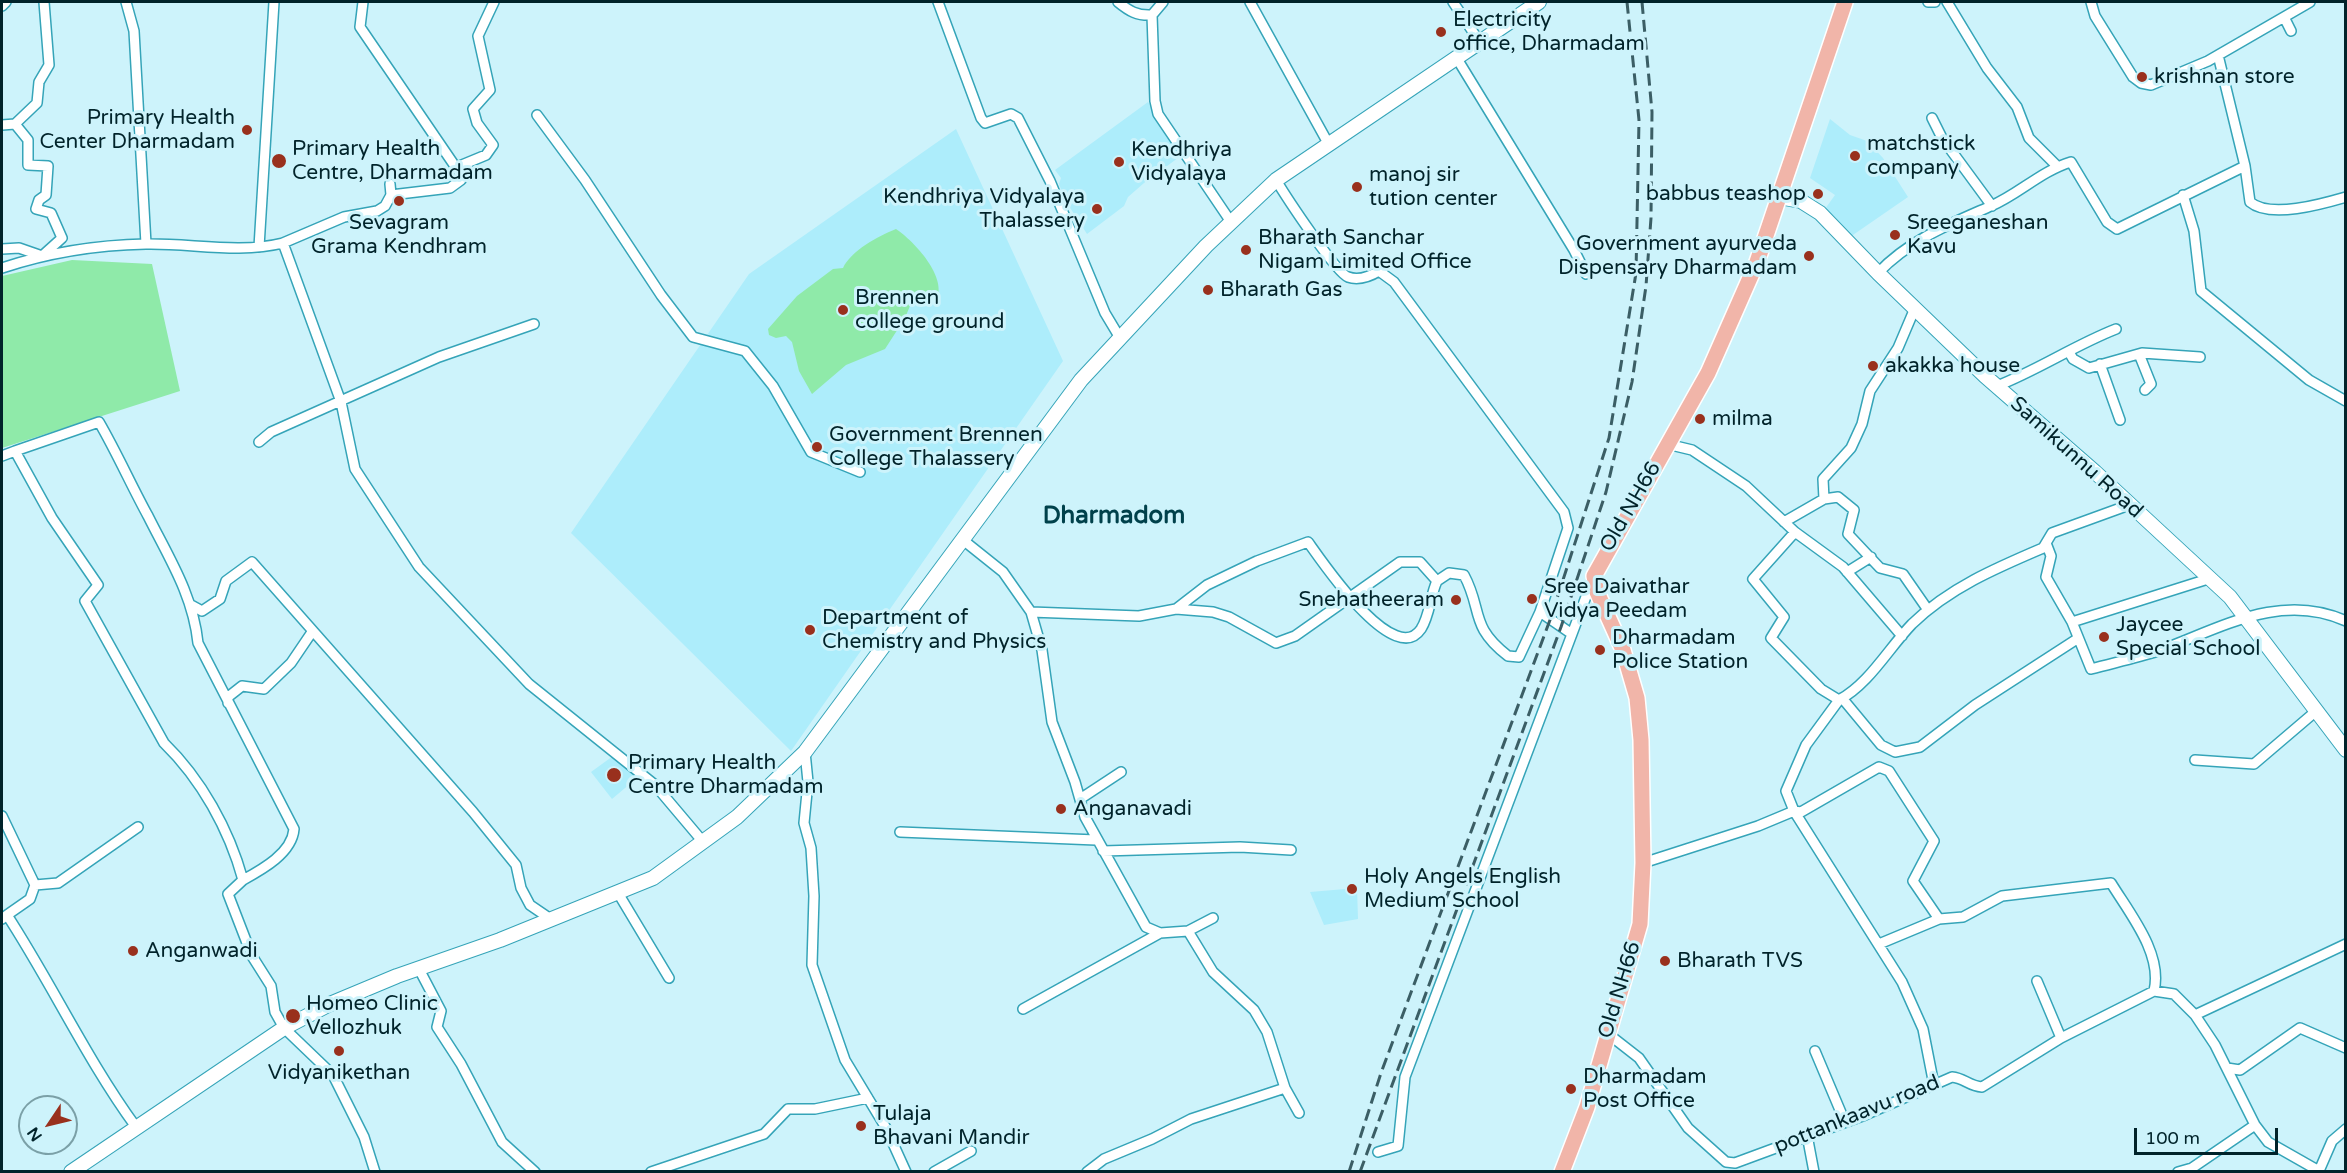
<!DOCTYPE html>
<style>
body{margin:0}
#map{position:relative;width:2347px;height:1173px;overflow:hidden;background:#cdf3fb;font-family:"Varela Round",sans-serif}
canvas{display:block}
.frame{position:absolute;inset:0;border:3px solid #01232a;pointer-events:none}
.north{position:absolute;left:18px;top:1095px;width:60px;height:60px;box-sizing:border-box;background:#cdf3fb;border:2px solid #7ba0a7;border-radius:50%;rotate:235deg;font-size:16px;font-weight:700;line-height:24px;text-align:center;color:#01232a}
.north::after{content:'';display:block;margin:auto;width:21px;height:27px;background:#99301d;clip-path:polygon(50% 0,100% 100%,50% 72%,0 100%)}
.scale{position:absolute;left:2134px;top:1128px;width:144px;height:27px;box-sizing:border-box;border:3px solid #01232a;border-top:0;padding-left:8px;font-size:18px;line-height:21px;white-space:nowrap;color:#01232a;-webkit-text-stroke:4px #cdf3fb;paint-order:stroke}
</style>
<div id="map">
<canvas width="2347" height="1173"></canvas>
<div class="frame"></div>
<div class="north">N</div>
<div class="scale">100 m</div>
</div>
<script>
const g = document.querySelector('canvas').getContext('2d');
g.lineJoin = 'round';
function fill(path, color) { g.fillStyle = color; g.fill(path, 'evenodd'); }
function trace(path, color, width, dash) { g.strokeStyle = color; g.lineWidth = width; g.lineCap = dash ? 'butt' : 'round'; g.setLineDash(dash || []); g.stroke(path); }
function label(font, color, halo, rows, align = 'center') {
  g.font = font + ' "Varela Round",sans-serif'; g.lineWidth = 6; g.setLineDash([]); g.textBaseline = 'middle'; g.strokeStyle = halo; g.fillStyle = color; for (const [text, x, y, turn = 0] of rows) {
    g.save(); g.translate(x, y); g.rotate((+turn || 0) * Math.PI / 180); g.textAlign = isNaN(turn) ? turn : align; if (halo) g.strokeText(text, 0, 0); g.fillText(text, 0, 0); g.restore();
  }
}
const built = new Path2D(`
 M1148,102L1182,155L1144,183L1128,197L1124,206L1087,234L1065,200L1059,184L1061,178L1055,170Z
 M1830,119L1850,135L1867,141L1883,158L1908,197L1850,237L1839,222L1825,209L1835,195L1810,178Z
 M956,129L1063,361L791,751L571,533L749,274Z
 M613,756L637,778L612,799L591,772Z
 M1357,888L1358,919L1324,925L1310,892Z`);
const green = new Path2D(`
 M896,229C914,241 949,278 936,301L922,297L912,301L905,318L885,349L846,365L812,394L799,371L792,342L786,336L776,338L769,335L768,329L797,296L833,269L843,268C851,251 878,236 896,229Z
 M72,260L152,264L180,391L2,448V276Z`);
const minor = new Path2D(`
 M126,2L134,31L146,244
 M363,2L360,27L461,175V180L450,188L391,195
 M938,2L981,118L985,123L1011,114L1018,118L1050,181L1105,313L1120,338
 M1118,2C1129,11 1137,16 1152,15
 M1163,2L1152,15L1155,101L1158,114L1231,222
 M1250,2L1328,143
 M1453,2L1479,41
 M1928,2H1935
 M1947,2L1987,68L2017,107L2029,138L2057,166
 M2091,2L2095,16L2133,77L2141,83L2151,85L2208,61L2310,2
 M2,6L6,2
 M2284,17L2291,31
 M2218,55L2245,166L2250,202C2270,219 2322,204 2346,197
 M1456,57L1574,250L1586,274
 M537,115L585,180L661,295L693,337L745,351L773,386L811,452L860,472
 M1932,118L1942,138L1992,206
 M2,125L15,124
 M457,167L486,155L493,145L477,123L473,109L490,90L478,36L494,2
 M1276,180C1285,195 1336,273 1348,277C1359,281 1369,277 1379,271L1394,282L1564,512L1568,528L1540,612L1572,634L1593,578
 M2183,195L2194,231L2201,291L2309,380L2346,401
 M283,243L344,217L377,211L385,206L391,195L390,184
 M259,247L274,2
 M2,249L19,248L42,256L62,238L51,213L36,209L39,200L46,195L48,166L28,165V140L15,124L37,103L39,82L49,65L44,2
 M2,268C47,253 98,245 146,244C191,243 239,254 283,243L341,402L355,469L419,567L529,684L655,785L704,843
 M1878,273C1909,240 1950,224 1991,206C2019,194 2041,171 2071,162L2107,222L2117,229L2245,166
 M1915,308L1898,348L1870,391L1862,424L1851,448L1823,479L1824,499L1838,497L1854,510L1848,534L1880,568L1903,574L1928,610
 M2069,352L2073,359L2089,368L2142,353L2200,357
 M2139,354L2151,384L2145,390
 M2100,364L2120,420
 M1997,386C2038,370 2075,345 2116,329
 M259,442L271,432L439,357L534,324
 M1667,444L1692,450L1746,486L1795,532L1843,567L1902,636
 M15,451L99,422C117,453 131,485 148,516C169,558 193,595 198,643L294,829C292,853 263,869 243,880
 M2,456L15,451L52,518L98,585L85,601L164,743C201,779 229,829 243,880L228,894L252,956L271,986L275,1012L284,1028L333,1075L364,1137L375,1172
 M2129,505L2052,533L2046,543L2051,556L2046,577L2072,622L2091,669C2113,663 2136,658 2158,651C2219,629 2280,591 2346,621
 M1784,522L1824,499
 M1795,532L1753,579L1784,617L1771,638L1821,689L1839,700
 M963,540L1003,572L1031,612
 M1847,572L1871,557
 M191,605L202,611L220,599L226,581L252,562L473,812L516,865L521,888L530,905L552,920
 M1176,609L1213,612L1229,617L1276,643L1295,636L1400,562H1420L1437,581
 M2072,622L2208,579
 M1842,698L1881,745L1895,752L1920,747L1975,705L2077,639
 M228,703V697L242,686L264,689L291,663L312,632
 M805,752L808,782L804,823L811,848L814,896L812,965L845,1060L886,1128L906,1172
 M2195,760L2254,764L2315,712
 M1080,799L1121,772
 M1794,811L1801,812L1879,767L1889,771L1934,841L1913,881L1939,919L1879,944
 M1794,811L1902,982L1923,1029L1934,1085
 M2,816L35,885L30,899L7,915
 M900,832L1096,840
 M1103,851L1240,847L1291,850
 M1643,863L1758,826L1794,811L1786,791L1806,745L1839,700C1869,684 1888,649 1912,624C1949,588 1996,568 2043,548L2046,543
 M35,885L58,883L138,827
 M618,893L669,978
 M2,919L7,915C52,984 87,1060 136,1127
 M1939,919L1963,917L2002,896L2111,883C2130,914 2163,954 2154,991
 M1188,931L1213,918
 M419,969L441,1011L437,1027L461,1064L502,1142L535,1172
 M2037,981L2061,1038
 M1023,1009L1160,933
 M2195,1015L2346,944
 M1607,1033L1639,1058L1688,1128L1726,1162L1735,1163L1865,1115L1952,1077C1964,1078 1969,1086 1982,1087L2061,1038L2154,991L2174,994L2195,1015L2215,1045L2255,1125
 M1815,1051L1845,1122
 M2227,1068L2240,1070L2300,1028L2346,1048
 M1299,1113L1285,1088L1267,1032L1254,1010L1213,972L1188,931L1160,933L1146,927L1085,817L1075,782L1052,722L1042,650L1031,612L1139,616L1176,609L1207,585L1257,561L1308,542C1321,560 1394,669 1421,629C1430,615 1430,596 1437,581L1449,573L1464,575C1483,610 1469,626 1508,656L1519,657L1540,612
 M1807,1135L1814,1172
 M1378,1152L1398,1146L1405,1077L1572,634
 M651,1172L764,1134L788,1109H815L868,1098
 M934,1172L971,1151
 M1087,1172L1104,1159L1152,1139L1191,1119L1285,1088
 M2178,1172L2192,1168L2255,1125L2268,1142L2319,1171L2332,1141L2346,1129`);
const secondary = new Path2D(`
 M1779,197L1801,201L1820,213L1878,273L1985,376L2095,472L2230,597L2346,750
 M71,1172L284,1028L330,1004L397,976L500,940L653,878L737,817L805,752L1081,380L1206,246L1276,180L1539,2`);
const primary = new Path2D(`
 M1562,1172L1587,1107L1640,924L1643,863L1641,740L1637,698L1623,650L1597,592L1594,576L1708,373L1757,262L1845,2`);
const rail = new Path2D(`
 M1349,1172L1381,1073L1550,620L1609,438L1636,273L1639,120L1627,2
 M1360,1172L1561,627L1606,492L1632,382L1646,286L1651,218L1652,112L1642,2`);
const markers = [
 [1441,32,6,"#99301d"],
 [2142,77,6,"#99301d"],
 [247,130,6,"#99301d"],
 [1855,156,6,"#99301d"],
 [279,161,8,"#99301d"],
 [1119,162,6,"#99301d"],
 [1357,187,6,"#99301d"],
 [1818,194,6,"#99301d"],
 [399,201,6,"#99301d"],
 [1097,209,6,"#99301d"],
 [1895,235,6,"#99301d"],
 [1246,250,6,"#99301d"],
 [1809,256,6,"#99301d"],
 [1208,290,6,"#99301d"],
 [843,310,6,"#99301d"],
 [1873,366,6,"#99301d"],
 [1700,419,6,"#99301d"],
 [817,447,6,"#99301d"],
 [1532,599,6,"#99301d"],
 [1456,600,6,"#99301d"],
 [810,630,6,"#99301d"],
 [2104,637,6,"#99301d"],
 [1600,650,6,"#99301d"],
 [614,775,8,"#99301d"],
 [1061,809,6,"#99301d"],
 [1352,889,6,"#99301d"],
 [133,951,6,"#99301d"],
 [1665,961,6,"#99301d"],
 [293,1016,8,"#99301d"],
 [339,1051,6,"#99301d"],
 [1571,1089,6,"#99301d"],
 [861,1126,6,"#99301d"]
];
const poiNames = [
 ["Electricity",1453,20],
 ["office, Dharmadam",1453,44],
 ["krishnan store",2154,77],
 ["Primary Health",235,118,"right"],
 ["Center Dharmadam",235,142,"right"],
 ["matchstick",1867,144],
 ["company",1867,168],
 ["Primary Health",292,149],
 ["Centre, Dharmadam",292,173],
 ["Kendhriya",1131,150],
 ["Vidyalaya",1131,174],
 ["manoj sir",1369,175],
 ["tution center",1369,199],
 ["babbus teashop",1806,194,"right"],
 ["Kendhriya Vidyalaya",1085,197,"right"],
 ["Thalassery",1085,221,"right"],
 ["Sevagram",399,223,"center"],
 ["Grama Kendhram",399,247,"center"],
 ["Sreeganeshan",1907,223],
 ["Kavu",1907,247],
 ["Bharath Sanchar",1258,238],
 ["Nigam Limited Office",1258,262],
 ["Government ayurveda",1797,244,"right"],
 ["Dispensary Dharmadam",1797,268,"right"],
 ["Bharath Gas",1220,290],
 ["Brennen",855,298],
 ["college ground",855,322],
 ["akakka house",1885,366],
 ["milma",1712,419],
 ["Government Brennen",829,435],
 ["College Thalassery",829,459],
 ["Sree Daivathar",1544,587],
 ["Vidya Peedam",1544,611],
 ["Snehatheeram",1444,600,"right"],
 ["Department of",822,618],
 ["Chemistry and Physics",822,642],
 ["Jaycee",2116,625],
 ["Special School",2116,649],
 ["Dharmadam",1612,638],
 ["Police Station",1612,662],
 ["Primary Health",628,763],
 ["Centre Dharmadam",628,787],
 ["Anganavadi",1073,809],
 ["Holy Angels English",1364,877],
 ["Medium School",1364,901],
 ["Anganwadi",145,951],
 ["Bharath TVS",1677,961],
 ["Homeo Clinic",306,1004],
 ["Vellozhuk",306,1028],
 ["Vidyanikethan",339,1073,"center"],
 ["Dharmadam",1583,1077],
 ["Post Office",1583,1101],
 ["Tulaja",873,1114],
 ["Bhavani Mandir",873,1138]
];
const streetNames = [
 ["Samikunnu Road",2076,458,42],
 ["Old NH66",1631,507,-60],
 ["Old NH66",1620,990,-73],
 ["pottankaavu road",1857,1115,-22]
];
const quarterNames = [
 ["Dharmadom",1114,517]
];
fill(built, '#adedfb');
fill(green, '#8feaa9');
trace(minor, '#35a4b8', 12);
trace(secondary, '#35a4b8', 16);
trace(primary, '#fff', 18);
trace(minor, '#fff', 9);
trace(secondary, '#fff', 14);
trace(primary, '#f1b5a9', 15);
trace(rail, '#3b5e65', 3, [12, 6]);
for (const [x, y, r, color] of markers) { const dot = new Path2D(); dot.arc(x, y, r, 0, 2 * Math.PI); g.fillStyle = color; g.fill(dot); trace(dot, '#cdf3fb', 2); }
label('21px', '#01232a', '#cdf3fb', poiNames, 'left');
label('21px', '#01232a', '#cdf3fb', streetNames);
label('bold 24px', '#00414b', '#cdf3fb', quarterNames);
</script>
